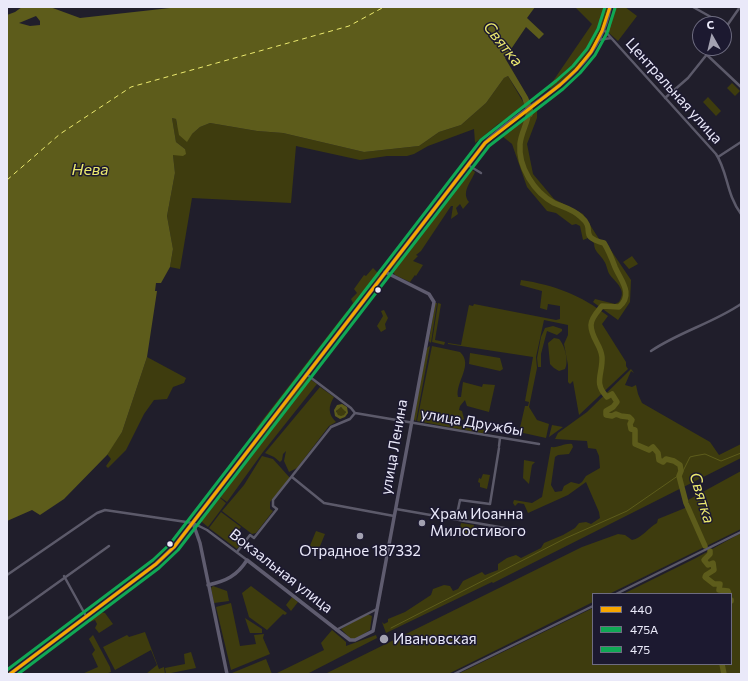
<!DOCTYPE html>
<meta charset="utf-8">
<style>
body{margin:0}
#map{position:relative;width:748px;height:681px;overflow:hidden;background:#201e2b;font-family:Commissioner,sans-serif}
canvas{display:block}
.frame{position:absolute;inset:0;border:8px solid #eae9f9;pointer-events:none}
.legend{position:absolute;left:592px;top:593px;width:140px;height:72px;box-sizing:border-box;background:#1c1930;border:1px solid #6e6c80;margin:0;padding:5px 7px;list-style:none;font-size:12px;color:#eae9f9}
.legend li{display:flex;align-items:center;gap:8px;height:20px}
.legend b{width:20px;border:1px solid #6e6c80}
.north{position:absolute;left:692px;top:16px;width:40px;height:40px;box-sizing:border-box;background:#1c1930;border:1px solid #6e6c80;border-radius:50%;rotate:352deg;font-size:11px;font-weight:700;line-height:16px;text-align:center;color:#eae9f9}
.north::after{content:'';display:block;margin:auto;width:14px;height:18px;background:#a3a2b1;clip-path:polygon(50% 0,100% 100%,50% 72%,0 100%)}
</style>
<div id="map">
<canvas width="748" height="681"></canvas>
<div class="frame"></div>
<ul class="legend">
<li><b style="height:5px;background:#f7a600"></b>440</li>
<li><b style="height:5px;background:#10a855"></b>475А</li>
<li><b style="height:5px;background:#10a855"></b>475</li>
</ul>
<div class="north">С</div>
</div>
<script>
const g = document.querySelector('canvas').getContext('2d');
g.lineJoin = 'round';
function fill(path, color) { g.fillStyle = color; g.fill(path, 'evenodd'); }
function trace(path, color, width, dash) { g.strokeStyle = color; g.lineWidth = width; g.lineCap = dash ? 'butt' : 'round'; g.setLineDash(dash || []); g.stroke(path); }
function label(font, color, halo, rows, align = 'center') {
  g.font = font + ' Commissioner,sans-serif'; g.lineWidth = 3; g.setLineDash([]); g.textBaseline = 'middle'; g.strokeStyle = halo; g.fillStyle = color; for (const [text, x, y, turn = 0] of rows) {
    g.save(); g.translate(x, y); g.rotate((+turn || 0) * Math.PI / 180); g.textAlign = isNaN(turn) ? turn : align; if (halo) g.strokeText(text, 0, 0); g.fillText(text, 0, 0); g.restore();
  }
}
const green = new Path2D(`
 M575,7H608C601,39 578,71 551,89L549,87L592,24Z
 M615,7H625L637,16L618,41L609,33Z
 M508,76L526,107L498,124L475,143L474,129L428,146L414,154L407,156H387L360,160L296,146L291,203L192,198L180,269L170,267L173,249L167,216L175,173L173,155H183L185,149L176,142L172,118L176,119L177,125L192,134L200,127L210,123L257,131L283,133L364,152L419,146L439,132L461,125L486,103L504,78Z
 M732,83L740,91L735,96L727,88Z
 M708,97L721,111L716,116L703,102Z
 M537,110V118L527,144L533,174L554,199L583,214L599,239L606,243L631,280L630,302L618,320L593,302L595,299L615,304L619,302C627,290 617,284 610,275C607,271 607,265 604,261C600,254 594,252 594,243L588,238L583,240L580,226L576,224L572,225L556,213L547,211L527,187L512,144L502,136L507,130L528,116L532,117L534,112Z
 M472,170L475,172C471,182 461,192 469,202L463,209L460,204L456,208L458,214L451,219L453,206H451L421,251L416,255L418,256L413,261L423,265L416,276L415,275L410,282L395,275L392,270L394,265C421,235 443,200 472,170Z
 M632,256L638,264L629,269L623,262Z
 M373,268L380,275L352,309L350,307L353,303L351,299L357,293L354,289L364,275L366,276Z
 M521,280C554,285 581,295 608,316L602,324L626,362V366L628,369L579,415L573,381L570,384L568,382V365L564,344L568,335V325L544,320L536,357L537,368L529,407L537,420L549,424L546,438L519,432L525,406H528L529,402L525,401L533,357L448,344V343L461,345L469,305L473,306L474,304L556,320L560,319V306L548,304L547,310L540,308L542,291L520,285Z
 M435,303H437L431,343L429,341Z
 M438,303L441,304L435,340L445,342L444,345L432,342Z
 M384,310L388,318L385,324L386,329L381,332L377,326L383,316L381,311Z
 M347,311L349,313L257,434L253,436L257,427Z
 M553,326L562,329V331L557,335L547,331L541,354V367H538L537,358L541,337L545,328Z
 M554,338L559,339C565,345 569,362 565,369L559,371L554,368L550,364L548,343Z
 M430,346L416,421L413,419L427,348Z
 M432,346L460,352C474,365 455,382 458,397H461L463,382L482,387L483,384L495,385L489,412L467,406L465,400L460,406L459,410L462,411L464,419L460,421V426L485,430L486,434L417,421Z
 M470,353L500,358L503,369L500,371L469,364Z
 M147,357L186,378L184,383L173,387L167,399L154,400L144,414L126,450L108,468L106,466L111,459L107,454L122,432Z
 M631,369L634,373L631,371L625,385L632,387L636,385L638,394L642,403L710,442L719,455L741,444V458L493,583L492,582L386,633L382,622L384,624L388,622V619L405,612L431,595L433,589L444,585L450,586L453,591L458,589L463,581L482,572L485,575L498,570V564L507,558L516,555L521,558L541,548L544,543L563,535L575,528L579,523L586,522L591,524L600,518L599,512L586,482L568,495L528,513L524,504L518,503L515,506L513,503L514,500L532,503L542,497L551,447C559,448 564,443 572,444L573,447L569,454L558,455L555,457L551,485L555,492L562,491L564,486L571,482L579,484L582,482L586,476L600,468L599,456L596,449L588,448L587,441L555,439L558,433L587,412Z
 M307,377L317,384L263,452L227,502L220,497L224,493V488Z
 M320,387L334,397C328,407 328,414 336,422L329,426L297,468L289,472L284,461L286,451L283,454L282,460L280,462L274,457L265,453Z
 M336.5 412a4.5 4.5 0 1 1 9 0a4.5 4.5 0 1 1-9 0Z
 M552,425L563,427L549,437Z
 M262,456L273,459L290,478L270,502V509L273,511L256,533L252,534L222,511L244,485Z
 M524,460L535,462L532,465L529,484L523,478Z
 M741,471V529L609,594H593V602L448,674H325L582,547L618,534L625,535L632,540C642,538 648,528 657,523L658,519L690,506L688,500Z
 M483,474L490,475L487,489L480,487V483L478,482L479,478L481,479Z
 M219,497L226,503L208,527L202,522L200,518Z
 M221,512L241,527L233,538L241,544L237,549L209,528Z
 M461,523L474,525L473,534L459,533Z
 M316,531L325,534L318,551L309,548Z
 M741,533V674H458L593,608V664H731V594H623L696,558Z
 M213,586L227,591L229,601L214,603L211,588Z
 M251,586L287,613L285,615L283,614L267,630L249,617L242,593Z
 M292,597L298,602L291,611L286,605Z
 M231,603L240,646L256,644L254,635L264,634L263,638L270,654L231,670L216,607Z
 M100,612L105,613L113,624L99,633L95,628L97,624L95,620L90,622L89,620Z
 M367,614L372,616L370,630L355,639H351L341,629Z
 M245,618L262,629V633H250Z
 M332,630L346,642V646L376,635L377,638L307,674H275L324,650L321,643Z
 M145,632L159,669L164,667L165,674H146L157,665L151,650L115,670L103,647L127,635L129,637Z
 M93,635L110,667L111,672C102,676 91,674 82,674L98,667L92,654L95,650L89,639Z
 M191,652L196,668L166,674L165,668L185,664L184,654Z
 M266,659L272,674H232V673Z`);
const water = new Path2D(`
 M22,7H50L80,18L179,7H535L527,18L544,34L539,39L526,27L505,58L528,97L534,112L532,117L528,116L522,98L508,76L504,78L486,103L461,125L439,132L419,146L364,152L283,133L257,131L210,123L200,127L192,134L187,142L179,135L176,119L172,118L176,142L185,149L186,154L183,156L173,155L175,173L167,216L173,249L170,267L161,283H156L155,291H157L147,357L122,432L107,455L64,499L40,515L32,510L7,521V15L15,12ZM36,16L40,21V25L30,26L19,23Z
 M342,404L347,407L348,413L345,417L340,419L335,416L334,410L337,405ZM341,407L346,412L344,415L341,416L338,415L336,411Z`);
const stream = new Path2D(`
 M609,32L614,7
 M391,628L566,538L627,511L682,473L690,457L694,456L705,454L721,461L741,453`);
const river = new Path2D(`
 M529,109C529,121 521,132 520,144C518,167 534,192 554,203C563,207 573,209 581,217C597,230 577,236 604,243C609,251 612,259 615,267C621,281 634,294 619,307L602,306C598,311 591,318 591,325C591,338 601,345 602,357C603,374 593,383 607,397L612,394L617,402L613,407L606,411V415L612,416L616,414L621,416L629,417L632,420L630,424L631,429L635,430V444L649,450L653,447L658,453L659,460L663,462L666,459L674,461L680,465L681,471L679,476L686,503L705,546
 M710,551V554L704,560L708,565L713,563L714,570L706,575L705,577L714,584H720L719,590L728,591L729,594
 M731,600V601
 M722,664L724,674`);
const ferry = new Path2D(`
 M7,180L60,134L131,87L349,26L384,7`);
const street = new Path2D(`
 M693,7L727,26
 M604,30L716,154C728,172 726,194 741,214
 M724,30L740,7
 M598,40L611,38
 M707,55L741,87
 M665,98L688,78L712,48
 M718,157L741,142
 M468,165L481,173
 M651,351C679,332 713,323 741,304
 M306,374L351,408L355,413L539,444
 M499,446L500,438
 M292,477L324,503L394,516
 M396,509L505,528
 M456,519L460,500L490,504L499,448
 M237,552L250,535L254,538L277,509L273,506V500L331,427L350,419L355,413
 M7,575L97,513L105,510L193,523L207,530L247,560
 M64,576L86,616
 M616,594L741,532
 M7,619L109,546
 M336,630L377,609
 M454,674L593,606`);
const secondary = new Path2D(`
 M193,523L200,543L227,674
 M208,585C226,581 237,576 247,560L350,640H355L373,631L434,302L429,294L385,272`);
const primary = new Path2D(`
 M10,674L156,564L174,547L485,143C531,99 596,78 610,7`);
const bus1 = new Path2D(`
 M10,674L156,564L174,547L485,143L560,85L576,70L591,52L602,31L610,7`);
const bus2 = new Path2D(`
 M18,674L159,568L178,550L489,146L563,89L580,73L595,55L607,33L615,8`);
const bus3 = new Path2D(`
 M7,670L153,560L170,544L481,140L556,81L573,66L587,49L598,29L605,7`);
const markers = [
 [378,290,3.5,"#eae9f9"],
 [422,523,4,"#a3a2b1"],
 [360,536,4,"#a3a2b1"],
 [170,544,3.5,"#eae9f9"],
 [384,639,5,"#a3a2b1"]
];
const streetNames = [
 ["Центральная улица",674,91,48],
 ["улица Дружбы",472,422,10],
 ["улица Ленина",394,447,-80],
 ["Вокзальная улица",281,571,38]
];
const poiNames = [
 ["Храм Иоанна",430,514],
 ["Милостивого",430,531],
 ["Отрадное 187332",360,551,"center"],
 ["Ивановская",393,639]
];
const waterNames = [
 ["Святка",503,44,51],
 ["Нева",90,170],
 ["Святка",702,498,73]
];
fill(green, '#3e3c0e');
fill(water, '#5d5c1b');
trace(stream, '#5d5c1b', 1);
trace(river, '#5d5c1b', 5.5);
trace(ferry, '#ebe96e', 1, [5, 4]);
trace(street, '#5c5a6a', 2.5);
trace(secondary, '#5f5c6f', 3.5);
trace(primary, '#5d5a6e', 4);
trace(bus1, '#f7a600', 3);
trace(bus2, '#10a855', 3);
trace(bus3, '#10a855', 3);
for (const [x, y, r, color] of markers) { const dot = new Path2D(); dot.arc(x, y, r, 0, 2 * Math.PI); g.fillStyle = color; g.fill(dot); trace(dot, '#1c1930', 1.5); }
label('15px', '#eae9f9', '#1c1930', streetNames);
label('15px', '#eae9f9', '#1c1930', poiNames, 'left');
label('italic 16px', '#ebe96e', '#1c1930', waterNames);
</script>
